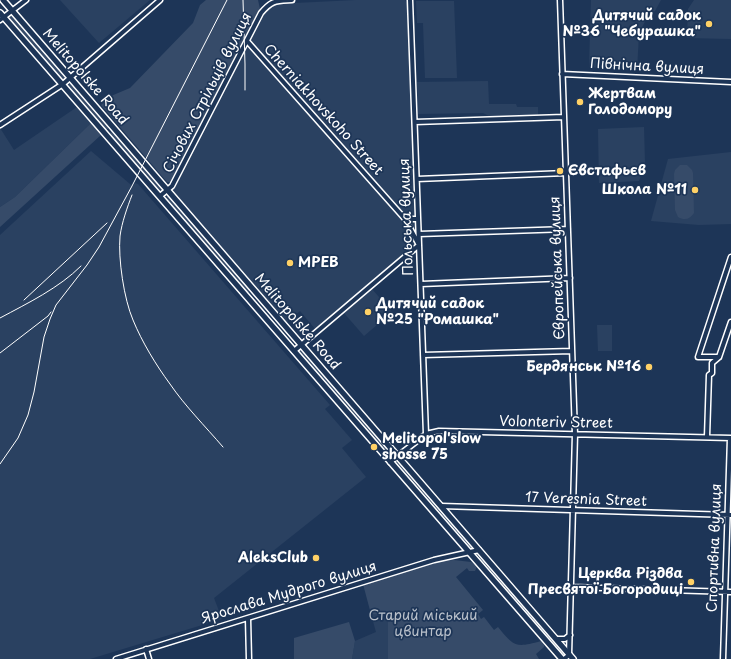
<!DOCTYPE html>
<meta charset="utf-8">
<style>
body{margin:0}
canvas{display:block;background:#1d3557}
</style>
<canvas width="731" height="659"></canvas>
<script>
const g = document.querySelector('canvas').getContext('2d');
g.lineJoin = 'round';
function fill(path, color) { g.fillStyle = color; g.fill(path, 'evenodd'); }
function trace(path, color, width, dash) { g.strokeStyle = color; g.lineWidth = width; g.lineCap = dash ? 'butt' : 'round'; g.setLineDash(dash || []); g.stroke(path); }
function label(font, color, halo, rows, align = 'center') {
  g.font = font + ' "Playpen Sans",sans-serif'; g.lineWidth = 3.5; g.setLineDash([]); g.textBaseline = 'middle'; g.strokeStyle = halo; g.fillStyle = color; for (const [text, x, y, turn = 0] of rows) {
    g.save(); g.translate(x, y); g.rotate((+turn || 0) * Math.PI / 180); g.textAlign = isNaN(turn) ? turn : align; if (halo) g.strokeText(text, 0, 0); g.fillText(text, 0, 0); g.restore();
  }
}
const built = new Path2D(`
 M60,0H150L99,43Z
 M356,0H405L408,5L417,245L316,330L300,311L286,323L173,191L262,16L269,8L275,4Z
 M591,0H661L655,11L649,14L639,33L637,71L589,67Z
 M694,0H731V39L687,38L688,9Z
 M416,1H454L457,78H425L423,23H417Z
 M488,81L489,104H516L517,107H538V115L489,116L483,113L418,114L417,82Z
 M77,107L91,123L15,197L0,207V128L14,150Z
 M644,127L645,164L639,181L599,183L598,129Z
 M91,151L130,184L133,186L135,183L138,184L330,405L325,409L352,440L342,448L366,477L214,598L222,619L90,659H0V235Z
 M731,152V224L699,225L651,221L668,159Z
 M372,289L392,312L364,336L344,313Z
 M597,325H612V351H598Z
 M371,614H388V659H352L355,641L376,632Z`);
const green = new Path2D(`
 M206,0H258L260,9L240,50L178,170L171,182H167L101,105L111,96L130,88L193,23L200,5Z
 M10,16H12L65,76L64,79H61L9,19Z
 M69,84H71L108,127V129H105L68,87Z
 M91,123L101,135L0,227V207L15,197Z
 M111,132L113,133L161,188V191H158L110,135Z
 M680,165H687L692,170L693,173L694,213C690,219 685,221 678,217L675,210L674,174L675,170Z
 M167,196H169L249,289V292H246L166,199Z
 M298,349H301L390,451L389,454H386L298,352Z
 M397,461H398L471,545V548H468L395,464Z
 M480,557H482L565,653L564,655L562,656L479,560Z
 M454,560L471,562L477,566L475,571H469L467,568L456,577L483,610L478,614L481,619L484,617L494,630L498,627C514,647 516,648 541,641L544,645V647L536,654L539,659H388V615L371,614L363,584L441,561Z
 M349,622L355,641L352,659H294V638Z`);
const minor = new Path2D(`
 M410,0L426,434
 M560,0L575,434L569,655L564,659
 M0,20L26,0
 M247,41L405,219H418
 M562,74L731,82
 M415,122L564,117
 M0,125L63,84L160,0
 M417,179L566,173
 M160,196L172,186L261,13C272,0 276,1 292,0
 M419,234L568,229
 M421,284L570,278
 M294,351L419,245L405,219
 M423,355L572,351
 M719,357H698L731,257
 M707,437L709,375L712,373V363L719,357L731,322
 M390,462L426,434L439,431L731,438
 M441,506L731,515
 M572,587L731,592
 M248,618L249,659
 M556,639H565L570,635
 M146,649L149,659
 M116,659L434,560L479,550
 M723,659L730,438`);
const major = new Path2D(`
 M3,0L573,659
 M0,13L562,659`);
const rail = new Path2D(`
 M243,0L245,64V90
 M132,195C127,208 122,222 120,236C118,259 124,299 133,320C142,342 156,365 170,384C185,406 205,426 223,447
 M24,300L107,223
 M0,318C28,303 59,288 81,266
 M0,353L48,316L51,312
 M0,464L18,438L28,415L34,392L44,337L50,319L56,305L87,265L99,247L132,186L227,0`);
const markers = [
 [709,24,4,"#ffd166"],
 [580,102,4,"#ffd166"],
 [560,171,4,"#ffd166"],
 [695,190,4,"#ffd166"],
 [290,263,4,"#ffd166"],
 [368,312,4,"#ffd166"],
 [649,367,4,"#ffd166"],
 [374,447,4,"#ffd166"],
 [316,558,4,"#ffd166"],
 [691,582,4,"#ffd166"]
];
const poiNames = [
 ["Дитячий садок",701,16],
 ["№36 \"Чебурашка\"",701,32],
 ["Жертвам",588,94,"left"],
 ["Голодомору",588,110,"left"],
 ["Євстафьєв",568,171,"left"],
 ["Школа №11",687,190],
 ["МРЕВ",298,263,"left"],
 ["Дитячий садок",376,304,"left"],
 ["№25 \"Ромашка\"",376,320,"left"],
 ["Бердянськ №16",641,367],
 ["Melitopol'slow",382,439,"left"],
 ["shosse 75",382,455,"left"],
 ["AleksClub",308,558],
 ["Церква Різдва",683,574],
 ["Пресвятої Богородиці",683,590]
];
const streetNames = [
 ["Північна вулиця",647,67,3],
 ["Melitopolske Road",85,77,49],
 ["Січових Стрільців вулиця",208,93,-63],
 ["Cherniakhovskoho Street",323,110,48],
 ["Польська вулиця",407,217,-92],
 ["Європейська вулиця",558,268,-92],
 ["Melitopolske Road",297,322,49],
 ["Volonteriv Street",556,423,1],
 ["17 Veresnia Street",586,500,2],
 ["Спортивна вулиця",715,548,-88],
 ["Ярослава Мудрого вулиця",289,593,-17]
];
const parkNames = [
 ["Старий міський",423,616],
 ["цвинтар",423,632]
];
fill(built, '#2a4161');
fill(green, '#364b69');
trace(minor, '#fff', 7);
trace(major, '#fff', 8);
trace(minor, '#1d3557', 4);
trace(major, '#1d3557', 5);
trace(rail, '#fff', 1);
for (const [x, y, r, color] of markers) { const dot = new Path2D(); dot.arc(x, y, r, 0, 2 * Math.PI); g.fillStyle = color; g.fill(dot); trace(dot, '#1d3557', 1.5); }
label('bold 14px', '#fff', '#1d3557', poiNames, 'right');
label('14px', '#fff', '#1d3557', streetNames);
label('14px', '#b9c0ca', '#1d3557', parkNames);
</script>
